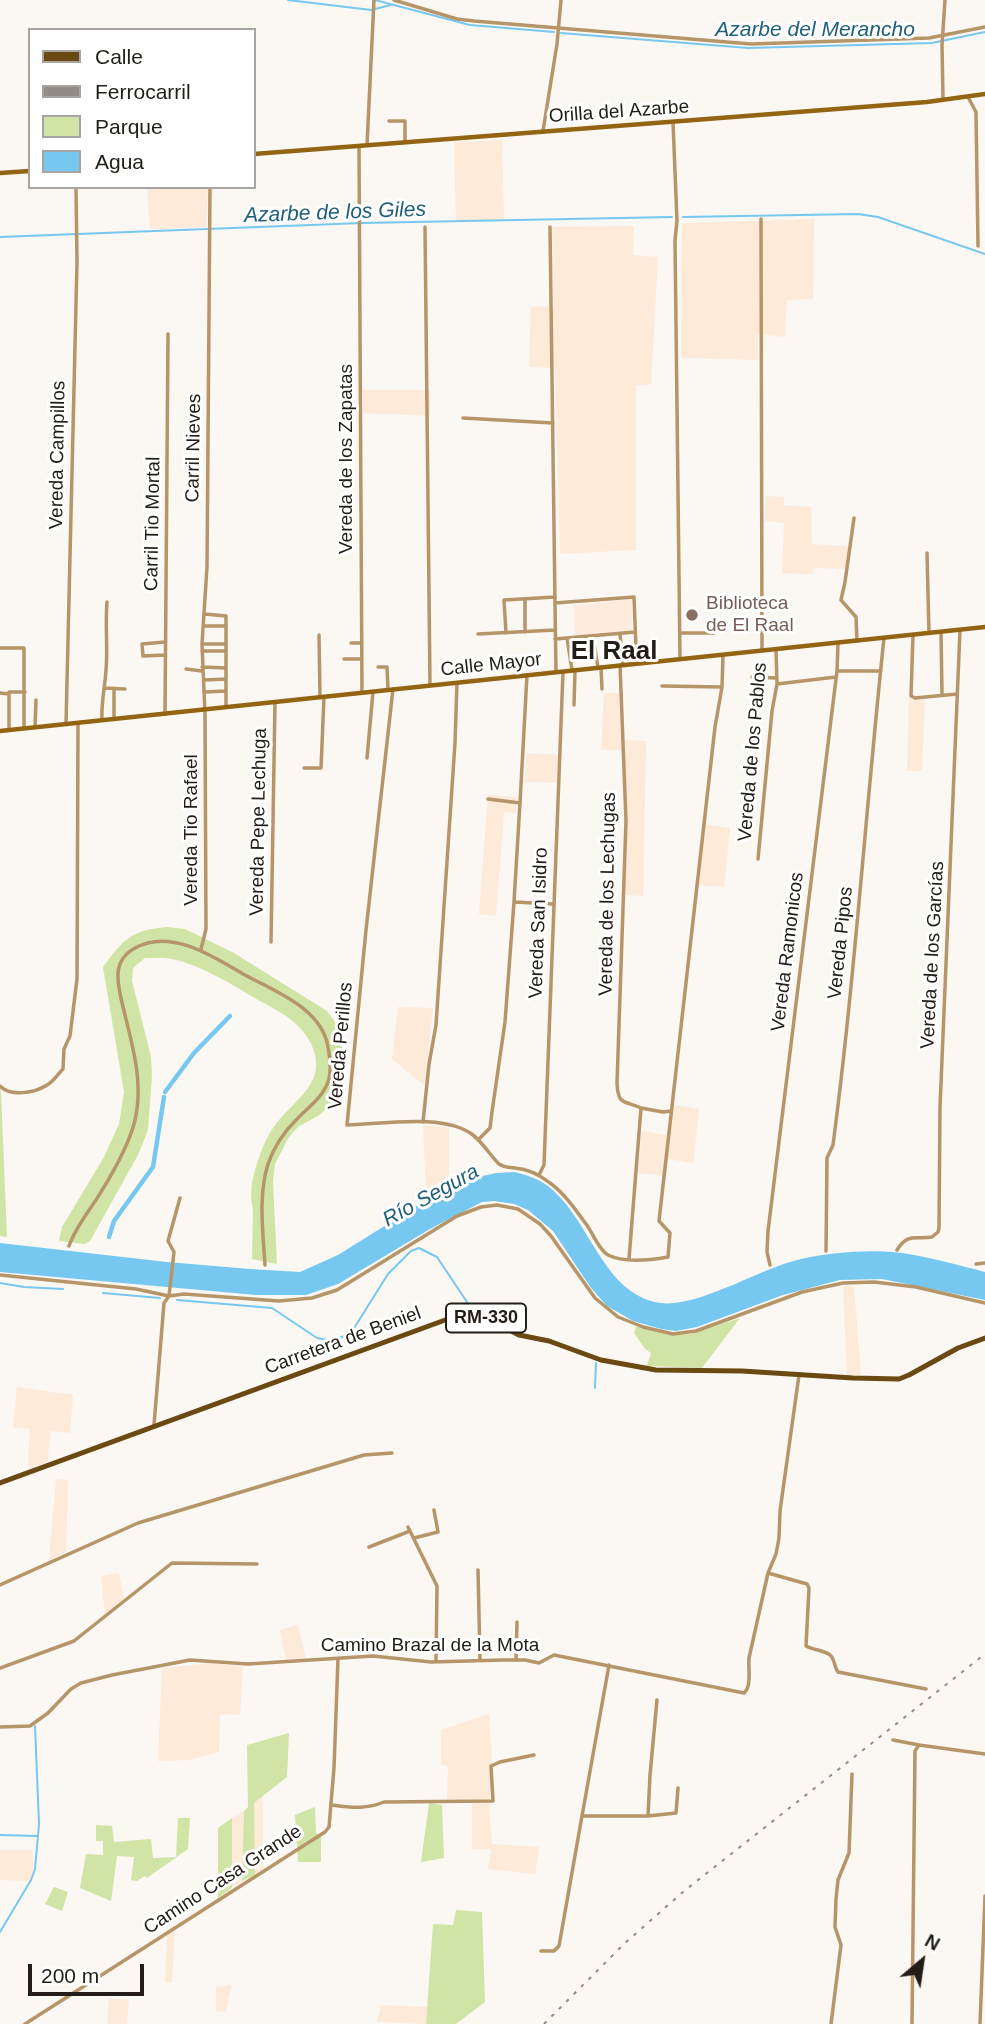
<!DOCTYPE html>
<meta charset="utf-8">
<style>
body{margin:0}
#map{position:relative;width:985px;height:2024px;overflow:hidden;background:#fbf7f3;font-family:Helvetica,sans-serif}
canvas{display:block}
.legend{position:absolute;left:28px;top:28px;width:228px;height:161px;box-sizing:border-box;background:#fff;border:2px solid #a7a4a2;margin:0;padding:9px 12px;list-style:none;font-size:21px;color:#241c16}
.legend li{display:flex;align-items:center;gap:14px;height:35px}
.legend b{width:35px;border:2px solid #a7a4a2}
.north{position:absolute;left:887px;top:1926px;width:70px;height:70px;-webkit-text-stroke:5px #fff;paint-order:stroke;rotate:29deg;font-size:19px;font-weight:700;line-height:28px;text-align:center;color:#241c16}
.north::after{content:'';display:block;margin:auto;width:24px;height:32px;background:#241c16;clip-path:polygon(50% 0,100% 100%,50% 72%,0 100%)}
.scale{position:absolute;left:28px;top:1964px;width:116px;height:32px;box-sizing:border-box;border:4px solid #241c16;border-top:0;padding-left:9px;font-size:21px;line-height:24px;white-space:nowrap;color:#241c16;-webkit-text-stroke:5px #fff;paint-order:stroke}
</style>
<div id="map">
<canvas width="985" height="2024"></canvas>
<ul class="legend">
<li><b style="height:9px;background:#6a4913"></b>Calle</li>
<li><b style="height:9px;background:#928c87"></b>Ferrocarril</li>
<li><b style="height:19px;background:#d0e4a6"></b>Parque</li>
<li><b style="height:19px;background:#76c8f1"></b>Agua</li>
</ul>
<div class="north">N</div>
<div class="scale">200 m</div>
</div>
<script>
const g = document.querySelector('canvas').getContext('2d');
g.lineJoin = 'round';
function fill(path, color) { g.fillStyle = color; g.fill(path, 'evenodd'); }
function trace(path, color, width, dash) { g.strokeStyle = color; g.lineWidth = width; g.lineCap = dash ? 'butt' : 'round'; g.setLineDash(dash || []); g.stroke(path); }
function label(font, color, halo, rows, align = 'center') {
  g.font = font + ' Helvetica,sans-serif'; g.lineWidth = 6; g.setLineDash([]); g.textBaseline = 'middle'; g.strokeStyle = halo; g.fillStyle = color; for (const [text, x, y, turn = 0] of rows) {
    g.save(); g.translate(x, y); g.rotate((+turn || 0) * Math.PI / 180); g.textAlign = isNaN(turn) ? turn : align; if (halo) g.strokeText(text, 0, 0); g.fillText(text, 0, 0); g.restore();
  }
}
const built = new Path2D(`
 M632,599V632L575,636L574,605Z`);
const industrial = new Path2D(`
 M502,140L504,220L456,221L454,142Z
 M147,187H208L206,227L150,229Z
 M814,219L813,299L787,300L785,337L758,334V360L681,358L682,223Z
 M634,226L633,255L658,257L651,384L636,386V550L560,554L555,368L529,367L531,307L554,306L552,227Z
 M363,390H430V416L363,413Z
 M766,496L784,497V505L811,507L812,544L848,546L846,569L813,568V574L782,573L784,523L765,521Z
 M604,693H619L621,750H601Z
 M909,699L925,700L922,771H907Z
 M625,740L646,741L643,896L625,895Z
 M527,753L558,755L556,783L525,782Z
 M488,795L516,797V813L504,812L496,916L479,914Z
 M703,824L730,828L724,887L696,885Z
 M398,1007L433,1008L424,1085L392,1059Z
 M674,1105L699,1109L693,1163L668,1159L665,1176L638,1173L642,1131L666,1135Z
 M423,1125L449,1128V1177L426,1191Z
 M843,1286L854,1287L861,1376L847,1375Z
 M17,1387L73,1395L70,1433L51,1431L47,1463L28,1468L30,1429L13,1427Z
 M56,1479L68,1480L66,1552L49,1560Z
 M119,1573L124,1599L105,1614L101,1576Z
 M298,1625L306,1658L286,1660L280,1630Z
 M211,1663L243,1667L240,1715L220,1714L219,1752L189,1760L158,1761L162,1668Z
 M489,1714L492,1761L489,1806L492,1844L539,1847L535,1874L488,1869L491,1849H472V1799H447L448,1766L441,1765V1730Z
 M263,1796V1869L255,1875L254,1803Z
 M244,1811L242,1881L232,1888V1818Z
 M0,1850H32L33,1865L31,1878L28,1881L0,1880Z
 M175,1925L172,1982L165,1983L167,1930Z
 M231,1985L226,2011L216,2012V1987Z
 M109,1998L129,2000L127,2024H107Z
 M381,2005L427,2007L426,2024L377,2022Z`);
const green = new Path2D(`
 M167,927L185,929L234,953L327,1011L340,1029L343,1056L341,1080L330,1106L318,1116L299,1126L289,1137L275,1164L273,1182L277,1264L252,1259L253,1209C249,1195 252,1180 256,1167C260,1153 265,1140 273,1128C283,1113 297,1103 308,1088C327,1063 310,1032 286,1016C277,1010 268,1005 258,1000C231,984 203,966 172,959C164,957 154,958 145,958L133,968L132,981L151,1057L152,1075L148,1130L138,1155L90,1241L85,1244L59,1241L62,1227L104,1157L119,1124L124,1092L103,967C124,939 131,930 167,927Z
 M0,1086L1,1093L7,1237L0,1236Z
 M740,1318L702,1368L647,1366L651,1353L645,1349L634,1333L636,1327H639L670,1335L691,1334Z
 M289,1733L287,1777L254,1803L255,1875L242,1881L244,1811L248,1807L247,1745Z
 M429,1803L442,1805L444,1858L421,1862Z
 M315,1807L316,1833L321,1836V1862H298L295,1815Z
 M178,1818H190L188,1849L147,1878L145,1876L137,1881L131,1880L134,1857L117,1856L111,1901L80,1888L86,1854L103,1855V1841H96V1825L112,1826L114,1842L151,1839L153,1858L176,1857Z
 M232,1818V1888L218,1898V1828Z
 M54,1887L68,1892L62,1911L45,1904Z
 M456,1910L482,1912L485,2002L456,2024H426L433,1924L453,1925Z`);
const water = new Path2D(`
 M515,1172C526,1175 536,1178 545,1184C590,1215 601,1294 660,1303C699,1308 760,1268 801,1259C831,1252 872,1249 902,1253C930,1257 958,1265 985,1272V1300L882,1279L840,1280L783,1295L697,1327L676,1331L661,1329L633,1321L607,1306L591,1288L553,1231L528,1210L514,1204L494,1201L482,1202L430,1229L338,1284L306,1295H256L0,1272V1243L167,1262L250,1269L300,1272L338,1255L442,1190L473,1178L496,1173Z`);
const stream = new Path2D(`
 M288,0L371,10L391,5
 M375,0L470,25L554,32
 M561,33L748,48L932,43L985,32
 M683,217L858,214L878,217L985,254
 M0,237L362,223L672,217
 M0,1283L24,1287L63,1289
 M103,1293L160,1298
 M177,1300L272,1308L317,1338L333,1341L351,1333L388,1274L411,1251L419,1248L437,1257L471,1308
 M595,1388L596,1363
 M0,1835L37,1836
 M0,1932L31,1880L35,1869L39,1824L35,1726`);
const canal = new Path2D(`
 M165,1092L194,1053L230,1016
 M109,1237L114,1221L153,1167L164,1097`);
const street = new Path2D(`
 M394,0L457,19L474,21L751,44L929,38L985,27
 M968,97L976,112L978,246
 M943,99L942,45L945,0
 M389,121H405V142
 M673,122L677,221L675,240L680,659
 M543,131L557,44L561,0
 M367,145L374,0
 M359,146L362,693
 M761,219L762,650
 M425,227L430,685
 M550,227L555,603
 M463,418L553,423
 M854,518L845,582L841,600L856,617L857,641
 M927,553L929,633
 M525,599V632
 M205,614L226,616V707
 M204,626H226
 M941,632L942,694
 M506,633L504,600L555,597
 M681,633H714
 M478,634L555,630
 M620,634L623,665
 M319,635L320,697
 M913,635L911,696L915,698L957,694
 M593,636L598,668
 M567,638L572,670
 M555,639L635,632
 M165,642L142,644L143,656L165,655
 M351,643H362
 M202,644H226
 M0,648H24V728
 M202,651H226
 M344,659H362
 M620,665L626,821L617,1083C618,1106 624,1100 641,1108
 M202,667L226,668
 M378,667H387L388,690
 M601,667L602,689
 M186,669L202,671
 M837,671H881
 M556,672L555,603L634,597L636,648
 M752,677L777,678
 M204,680L226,679
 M777,684L836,677
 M662,686L722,687
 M104,688L125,689
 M114,689V718
 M393,689L366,930L347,1125C382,1124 445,1113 473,1135C483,1143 490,1155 499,1164C505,1168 508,1167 515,1168C528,1169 540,1175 550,1183C564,1193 576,1210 586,1224C593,1233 598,1249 608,1255C624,1263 651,1260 668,1257L670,1233L659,1221L715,727L722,687L723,655
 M204,692L226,691
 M0,693L9,694V730
 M9,694V692H25
 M574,705L575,670
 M165,714L168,334
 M102,720C101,703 105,687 106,670C108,647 105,625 107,602
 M66,724L77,262L76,187
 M35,727L36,700
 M367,758L373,692
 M304,768H321L324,697
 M488,799L520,803L527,675
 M520,803L514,902L553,904
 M758,859L772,711L777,684L776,649
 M271,942L275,702
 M201,949L206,929L205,714L202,644L207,567L210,187
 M0,1086C10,1097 35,1093 47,1085C53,1082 58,1074 63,1069L64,1049L70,1036L77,979L78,723
 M423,1122L429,1064L436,1025L455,743L457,683
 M478,1140L490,1128L492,1112L505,1022L514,902
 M539,1175L544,1165L563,672
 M69,1246C75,1229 86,1215 96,1200C110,1178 127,1149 134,1124C144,1087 134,1051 125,1015C122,1002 117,986 118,973C119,961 126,953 135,948C170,928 213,956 243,974C274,991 322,1008 328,1047C330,1057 331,1069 329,1079C324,1097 308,1107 296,1120C283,1133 274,1147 268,1164C258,1196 263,1232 265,1265
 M897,1250C908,1232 916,1240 932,1237L938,1232L939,1228L940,1107L960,630
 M826,1251L827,1158L833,1145C855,977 866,807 884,638
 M629,1259L641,1108L663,1112L671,1111
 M976,1264L985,1263
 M770,1265L767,1252L768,1231L837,671L838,643
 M0,1275L136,1289L169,1296L184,1294L279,1301L312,1298L337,1290L457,1216L481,1207L497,1205L518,1209L540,1224L551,1236L595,1298L618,1317L643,1327L673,1334L696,1331L802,1292L843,1283L874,1282L916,1287L985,1303
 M154,1425L164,1303L169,1296L174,1252L168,1241L180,1198
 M408,1527L437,1586L436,1661
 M414,1538L438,1532L434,1510
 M369,1547L410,1531
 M478,1570L480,1659
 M768,1573L807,1584L809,1588L806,1646C813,1650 824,1650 830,1655C835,1659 834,1667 838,1672L926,1689
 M0,1585L138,1523L364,1455L392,1453
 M516,1660L517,1622
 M609,1665L582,1816H648L650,1775L657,1700
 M0,1668L74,1641L172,1563L257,1564
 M0,1727L30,1726L48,1713L71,1689L81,1683L112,1675L190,1660L248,1664L373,1656L431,1662L503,1660H525L539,1663L554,1655L744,1693C752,1686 748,1669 749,1658L768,1573L776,1554L779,1538L780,1511L799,1375
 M893,1740L919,1745
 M331,1805C350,1807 365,1810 384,1802L493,1801L491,1766L500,1762L534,1755
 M648,1816L676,1813L678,1788
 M541,1951H554L559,1946L582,1816
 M25,2024L325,1832L329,1827L334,1768L338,1659
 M831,2024L841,1945L835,1927L836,1899L838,1880L849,1853L852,1774
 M912,2024L915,1751L919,1745L985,1754
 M980,2024L985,1896`);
const secondary = new Path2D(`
 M254,154L927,102L985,94
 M0,173L30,171
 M0,731L985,627`);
const primary = new Path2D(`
 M0,1483L467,1312L479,1314L519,1335L549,1341L601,1360L656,1370L742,1371L853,1378L899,1379L909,1375L958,1348L985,1338`);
const rail = new Path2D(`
 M544,2024L624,1944L684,1891L985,1654`);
const markers = [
 [692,615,7,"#8d6e63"]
];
const shields = [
 [486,1318,80]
];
const shieldNames = [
 ["RM-330",486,1318]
];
const streetNames = [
 ["Orilla del Azarbe",619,112,-4],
 ["Carril Nieves",194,448,-89],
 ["Vereda Campillos",58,455,-89],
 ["Vereda de los Zapatas",347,459,-90],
 ["Carril Tio Mortal",153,524,-89],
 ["Calle Mayor",491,665,-6],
 ["Vereda de los Pablos",753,752,-85],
 ["Vereda Pepe Lechuga",259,822,-89],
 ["Vereda Tio Rafael",192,830,-90],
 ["Vereda de los Lechugas",608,894,-89],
 ["Vereda San Isidro",539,923,-88],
 ["Vereda Pipos",841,943,-84],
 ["Vereda Ramonicos",788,952,-83],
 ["Vereda de los Garcías",933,955,-87],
 ["Vereda Perillos",341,1046,-85],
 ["Carretera de Beniel",343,1341,-20],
 ["Camino Brazal de la Mota",430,1646],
 ["Camino Casa Grande",223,1880,-33]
];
const educationNames = [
 ["Biblioteca",706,604],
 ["de El Raal",706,626]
];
const waterNames = [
 ["Azarbe del Merancho",815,30],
 ["Azarbe de los Giles",335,213,-2],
 ["Río Segura",431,1196,-29]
];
const districtNames = [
 ["El Raal",614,652]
];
fill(built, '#feecdf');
fill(industrial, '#fdead9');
fill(green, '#d0e4a6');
fill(water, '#76c8f1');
trace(stream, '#76c8f1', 2);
trace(canal, '#76c8f1', 4.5);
trace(street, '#b69569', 3.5);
trace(secondary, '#936412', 4.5);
trace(primary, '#6a4913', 5);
trace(rail, '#928c87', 2, [3.5, 7]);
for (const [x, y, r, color] of markers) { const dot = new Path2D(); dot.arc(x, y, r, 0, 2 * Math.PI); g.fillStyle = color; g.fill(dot); trace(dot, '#fff', 2.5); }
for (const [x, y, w] of shields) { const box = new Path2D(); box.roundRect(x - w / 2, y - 14.5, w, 29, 5); g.fillStyle = '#fff'; g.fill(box); trace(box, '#241c16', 2); }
label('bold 18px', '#241c16', null, shieldNames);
label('19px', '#241c16', '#fff', streetNames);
label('19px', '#785e54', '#fff', educationNames, 'left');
label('italic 21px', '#205f7b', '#fff', waterNames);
label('bold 26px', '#241c16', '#fff', districtNames);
</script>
